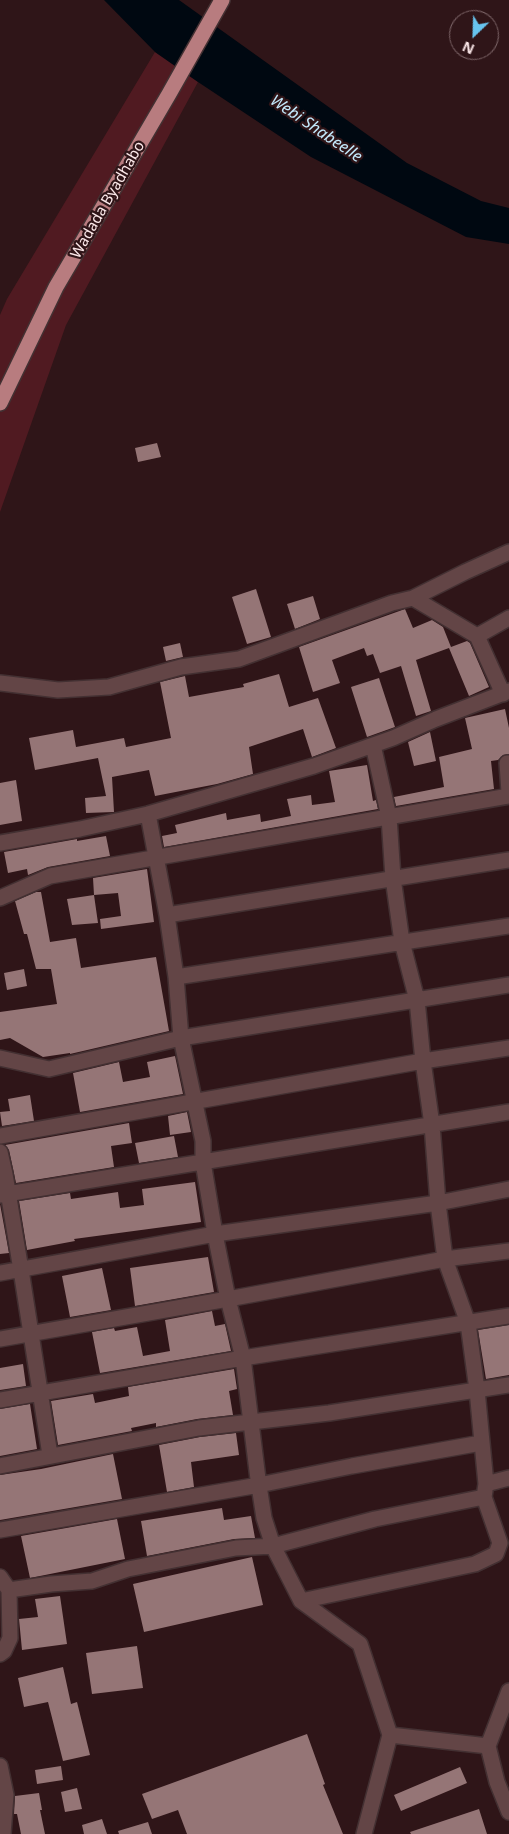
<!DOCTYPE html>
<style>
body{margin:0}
#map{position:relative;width:509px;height:1834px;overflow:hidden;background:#2f1518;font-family:"Noto Sans",sans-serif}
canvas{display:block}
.north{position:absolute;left:449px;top:10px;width:50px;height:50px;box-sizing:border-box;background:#2f1518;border:1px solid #81696c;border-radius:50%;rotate:204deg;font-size:14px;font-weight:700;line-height:20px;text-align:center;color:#fbe8e9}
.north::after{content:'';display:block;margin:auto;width:18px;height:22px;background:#67c4ef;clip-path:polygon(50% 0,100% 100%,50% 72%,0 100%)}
</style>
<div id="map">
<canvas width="509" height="1834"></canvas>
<div class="north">N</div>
</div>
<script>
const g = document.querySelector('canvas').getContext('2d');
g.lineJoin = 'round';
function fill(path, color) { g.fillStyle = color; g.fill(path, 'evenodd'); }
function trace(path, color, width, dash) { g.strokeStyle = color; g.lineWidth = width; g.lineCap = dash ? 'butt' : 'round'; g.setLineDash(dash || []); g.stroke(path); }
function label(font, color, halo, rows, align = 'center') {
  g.font = font + ' "Noto Sans",sans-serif'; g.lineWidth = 4.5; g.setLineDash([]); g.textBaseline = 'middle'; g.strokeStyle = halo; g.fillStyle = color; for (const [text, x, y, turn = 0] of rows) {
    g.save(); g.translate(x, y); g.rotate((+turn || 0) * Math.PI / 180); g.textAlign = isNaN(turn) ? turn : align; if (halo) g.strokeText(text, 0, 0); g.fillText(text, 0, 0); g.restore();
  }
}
const green = new Path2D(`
 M155,52L198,82L66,325L0,512V315L7,299Z`);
const water = new Path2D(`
 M104,0H179L407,163L481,201L509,208V244L466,237L311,157L198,82L155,52Z`);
const building = new Path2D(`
 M157,443L161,457L138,462L135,448Z
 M256,589L271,637L247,644L232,597Z
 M313,596L320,619L295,629L287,604Z
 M405,609L413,628L432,620L443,627L451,647L467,641L470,643L489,687L469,696L449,648L416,660L431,711L416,716L401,666L380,673L373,654L367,656L364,648L332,660L340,683L313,692L299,647Z
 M180,643L183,657L166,661L163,647Z
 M279,674L289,707L318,698L336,748L312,757L303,729L249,747L253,774L217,784L155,796L149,770L112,777L114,812L86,813L85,798L106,796L98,758L35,770L29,738L73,730L76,747L124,738L126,747L171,738L160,682L185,676L189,697L244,687L243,684Z
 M379,678L395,727L367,737L351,687Z
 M505,709L509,728V754L503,755L498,760L491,761L494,789L396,806L394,797L444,787L439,757L472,749L465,718Z
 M430,732L436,761L414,766L408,742Z
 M367,765L373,801L376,800L378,809L164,847L162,836L177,833L175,825L226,813L227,820L260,814L261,822L291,816L287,799L311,795L312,805L335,802L329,771Z
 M16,780L22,821L0,825V783Z
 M106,836L110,856L48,867L28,875L27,869L8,873L4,852L77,839V841Z
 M147,869L154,922L101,929L100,919L121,916L118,893L94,895L93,878Z
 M36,892H41L50,942L76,938L81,968L156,957L169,1031L70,1054V1053L43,1057L10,1038L0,1040V1012L57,1004L51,969H36L27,934H24L15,901Z
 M94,895L98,923L72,925L67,899Z
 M24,969L27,986L7,990L4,973Z
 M175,1056L183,1094L80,1112L73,1073L119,1062L123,1082L150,1077L147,1062Z
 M30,1095L34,1121L2,1126L0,1112L10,1111L8,1099Z
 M187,1112L191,1132L170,1135L168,1116Z
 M129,1123L132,1143L111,1146L114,1167L16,1183L9,1150L5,1145Z
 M174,1136L178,1157L139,1163L135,1143Z
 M195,1182L201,1222L74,1239L75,1241L27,1250L19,1201L70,1193L71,1199L118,1192L120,1208L144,1205L142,1189Z
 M0,1204L9,1253L0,1254Z
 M208,1257L214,1292L135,1306L130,1268Z
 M102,1268L111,1310L70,1317L62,1276Z
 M212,1311L215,1326L225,1324L231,1351L100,1373L92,1332L114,1328L115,1331L137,1327L143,1356L170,1351L165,1320Z
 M509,1325V1375L486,1379L478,1330Z
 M23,1364L26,1386L0,1390V1368Z
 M234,1369L237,1389L229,1391L233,1415L197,1419L156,1427V1423L131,1428L132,1431L58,1445L51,1401L93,1394L95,1403L129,1396L128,1387Z
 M30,1404L37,1449L0,1456V1409Z
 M236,1433L239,1455L191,1462L194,1487L167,1492L159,1445L200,1437Z
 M113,1454L122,1499L0,1520V1475L41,1469Z
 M222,1508L224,1520L251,1516L255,1538L234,1539L147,1556L141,1521Z
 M117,1519L125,1559L30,1578L21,1536Z
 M252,1557L263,1605L144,1632L133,1584Z
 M60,1596L67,1644L22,1650L19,1619L38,1617L35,1599Z
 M137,1646L143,1688L92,1694L86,1653Z
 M63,1667L71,1704L77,1702L90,1755L63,1761L48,1702L24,1707L18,1678Z
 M307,1734L325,1784L323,1785L343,1834H187L178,1810L152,1819L142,1794Z
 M61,1766L63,1780L37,1784L35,1770Z
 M460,1767L467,1783L401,1811L394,1795Z
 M77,1788L82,1809L65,1812L61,1792Z
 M39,1793L42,1810H40L45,1834H21L17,1814H14L15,1796Z
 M479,1809L487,1834H411L410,1832Z
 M102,1819L107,1834H84L82,1825Z
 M148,1822L152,1834H119L118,1831Z`);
const street = new Path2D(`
 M413,598L477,636L503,694
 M477,636L509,618
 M0,683L58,690L109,687L181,667L239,659L392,603L413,598L465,572L509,552
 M509,763H507L509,792
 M148,814L167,915L176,977L181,1038L203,1141V1162L215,1234L228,1299L243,1358L258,1479L264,1518L273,1546L301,1601L360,1644L390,1735L364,1834
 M0,843L80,829L148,814L314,766L393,738L436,719L509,691
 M0,898L50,876L509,796
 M167,915L509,860
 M176,977L509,926
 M0,1058L49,1069L181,1038L509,985
 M0,1136L423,1061L509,1048
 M0,1152L5,1174L21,1270L50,1455
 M0,1195L509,1112
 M0,1273L215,1234L438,1203L509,1189
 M0,1339L228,1299L445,1259L509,1251
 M0,1400L243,1358L509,1316
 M0,1466L199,1428L329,1413L509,1385
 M486,1484L509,1478
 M0,1530L259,1485L352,1466L481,1443
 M0,1577L9,1590L10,1638L4,1651L0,1654
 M9,1590L51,1584L92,1581L128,1569L236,1548L273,1546L375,1519L484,1497
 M301,1601L475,1564L496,1554L500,1543L484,1497L486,1484L477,1390L468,1323L445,1259L438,1203L432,1125L423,1061L417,1000L402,942L393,878L389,817L373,745
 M390,1735L488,1746L497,1782L509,1812
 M488,1746L509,1691
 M0,1766L6,1795L3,1834`);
const primary = new Path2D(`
 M0,403L56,287L169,94L222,0`);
const streetNames = [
 ["Wadada Byadhabo",108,200,-60]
];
const waterNames = [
 ["Webi Shabeelle",316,129,34]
];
fill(green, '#501a21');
fill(water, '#000811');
fill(building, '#957576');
trace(street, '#433032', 18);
trace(primary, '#433032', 18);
trace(street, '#634546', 15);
trace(primary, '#b87c7f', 15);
label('15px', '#fbe8e9', '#2f1518', streetNames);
label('italic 16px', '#c4eafd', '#2f1518', waterNames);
</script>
